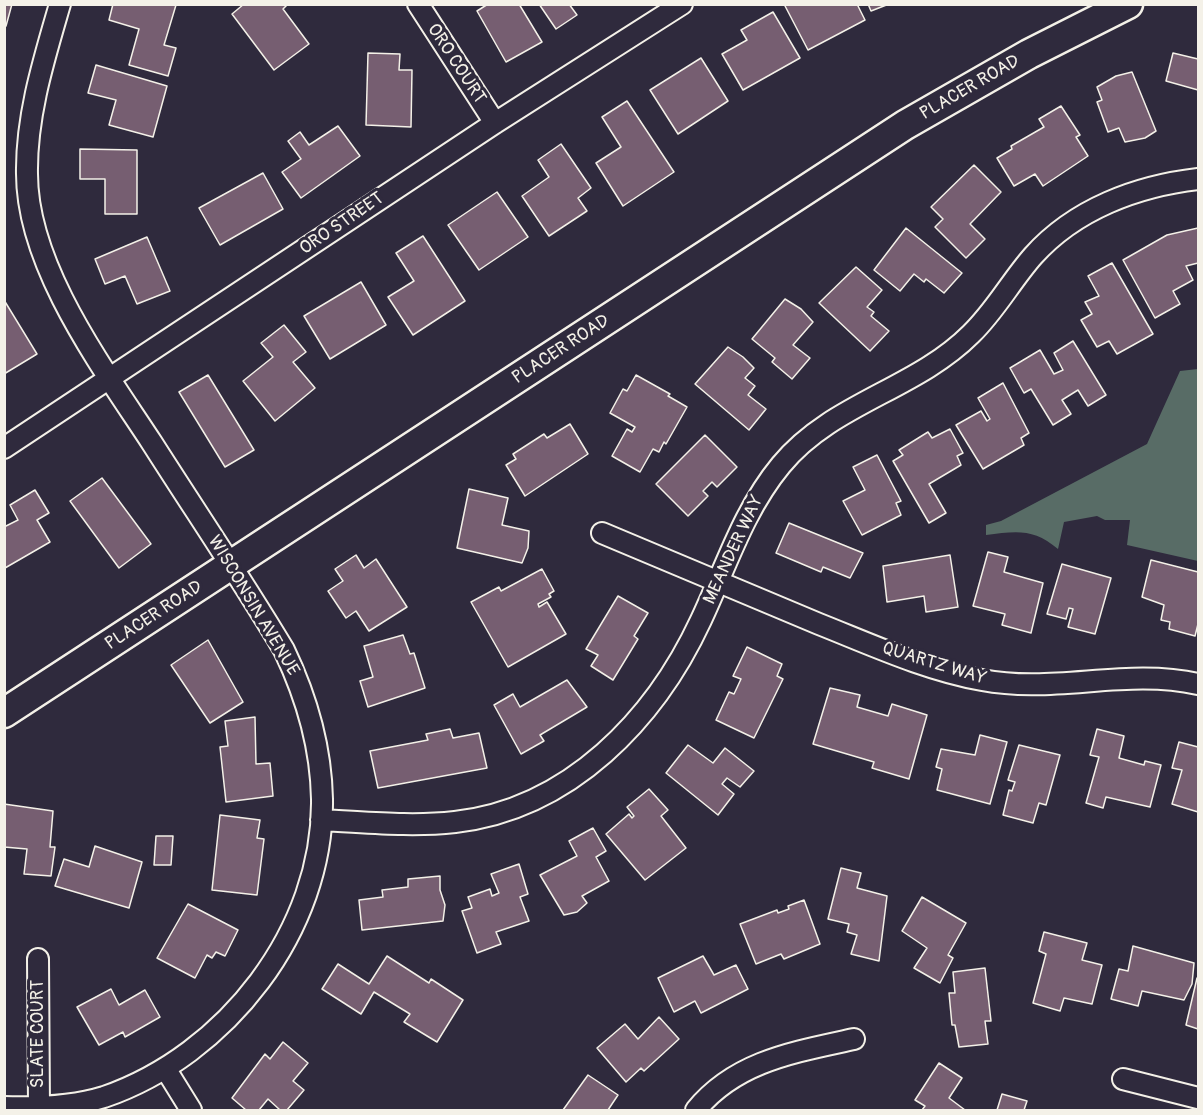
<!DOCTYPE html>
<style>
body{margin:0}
#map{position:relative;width:1203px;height:1115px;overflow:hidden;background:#2f2a3d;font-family:Pangolin,sans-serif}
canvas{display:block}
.frame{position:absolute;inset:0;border:6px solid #f4f1e8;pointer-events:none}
</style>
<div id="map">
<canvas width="1203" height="1115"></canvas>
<div class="frame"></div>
</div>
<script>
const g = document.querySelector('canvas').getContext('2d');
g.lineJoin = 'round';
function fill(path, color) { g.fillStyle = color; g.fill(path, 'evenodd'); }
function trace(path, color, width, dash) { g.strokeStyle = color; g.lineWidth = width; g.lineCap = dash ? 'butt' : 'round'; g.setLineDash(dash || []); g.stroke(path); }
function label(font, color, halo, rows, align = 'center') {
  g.font = font + ' Pangolin,sans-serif'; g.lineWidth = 6; g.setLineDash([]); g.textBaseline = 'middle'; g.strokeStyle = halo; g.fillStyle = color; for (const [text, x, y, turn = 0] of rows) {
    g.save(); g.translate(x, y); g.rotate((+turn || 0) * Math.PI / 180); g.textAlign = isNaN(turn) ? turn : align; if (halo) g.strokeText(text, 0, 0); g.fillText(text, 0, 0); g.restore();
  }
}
const green = new Path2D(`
 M1198,369V561L1127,545L1130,520H1105L1097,516L1064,522L1058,549C1034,528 1016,531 986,535V525L1001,521L1147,444L1180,371Z`);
const building = new Path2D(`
 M4,4H12L6,26H4Z
 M113,4L176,5L164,45L176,48L168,76L129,65L139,29L109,20Z
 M244,4H288L283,9L309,44L274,70L232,14Z
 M488,4H519L542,42L506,62L477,11Z
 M539,4H569L577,15L556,29Z
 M784,4H857L865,20L808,50Z
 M868,4H889L871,11Z
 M773,12L800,58L743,90L722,54L747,40L741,30Z
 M368,53L400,54L399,70H412L411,127L366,125Z
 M1173,53L1198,59V90L1166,81Z
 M701,58L728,101L678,134L650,90Z
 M96,65L167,86L153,137L109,125L116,100L88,93Z
 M1132,72L1156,131L1145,138L1125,142L1119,128L1108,132L1097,102L1102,100L1097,87L1116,76Z
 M627,101L674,172L623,206L596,163L621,147L602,117Z
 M1061,106L1080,135L1076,137L1088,156L1043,186L1035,174L1014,186L997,158L1012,149L1011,146L1044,127L1039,119Z
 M338,126L360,156L301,198L282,172L301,159L288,141L300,132L309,145Z
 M561,144L591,188L578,198L587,211L549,236L522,196L549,177L538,160Z
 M80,149L137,150V214H105V179H80Z
 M974,165L1001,192L970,224L985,239L966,258L935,227L943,219L931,207Z
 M263,173L283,209L220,245L199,208Z
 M497,192L528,237L479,270L448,225Z
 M906,228L962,273L944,293L926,279L924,282L914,274L900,291L874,270Z
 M1198,228V263L1186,266L1193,280L1173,291L1180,304L1155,318L1123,260L1167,235Z
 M423,236L465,301L413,335L388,297L414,281L396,253Z
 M147,237L170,291L137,304L125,276L105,284L95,259Z
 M1112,263L1153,334L1117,354L1109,341L1097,347L1081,320L1092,314L1085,302L1099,296L1088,276Z
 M856,267L882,290L867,307L874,312L871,316L889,331L870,351L819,303Z
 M361,282L386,325L330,359L304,316Z
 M785,299L801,309L813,322L793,345L810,358L792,379L772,362L775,358L752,339Z
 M4,300L37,354L4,374Z
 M284,325L306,352L293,362L315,388L275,421L243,381L273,357L261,343Z
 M1073,341L1106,395L1088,406L1078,390L1062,400L1071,414L1053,425L1031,389L1024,393L1010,368L1040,350L1054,374L1063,370L1054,353Z
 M728,347L743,357L754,368L745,378L755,386L748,395L766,409L749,430L695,384Z
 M208,375L254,450L225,467L179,392Z
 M636,375L670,394L668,396L687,407L666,444L664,442L659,452L653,449L640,472L612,456L627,429L632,432L635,427L610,413L623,389L627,391Z
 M1003,383L1029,433L1021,438L1024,445L983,469L956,425L981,411L987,421L990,419L978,398Z
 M570,424L588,454L525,496L506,465L516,459L513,454L544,434L547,438Z
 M950,429L963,453L957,456L961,465L929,484L946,513L929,523L893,461L903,455L899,450L928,432L932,438Z
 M705,435L737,467L717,487L712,482L703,491L708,496L688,516L656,484Z
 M877,455L901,501L896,503L901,515L862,535L843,501L865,490L853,467Z
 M102,478L151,544L119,568L70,501Z
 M469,489L508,498L502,525L529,531L528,548L522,563L457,548Z
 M35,490L49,513L37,520L50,542L5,568L4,527L18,520L10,505Z
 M789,523L863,553L850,578L823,567L821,572L776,553Z
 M988,552L1008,557L1004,572L1043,583L1031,633L1002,625L1005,614L973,606Z
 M356,555L364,568L376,559L407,607L369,631L356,611L346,618L328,591L343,581L335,569Z
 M950,555L958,607L926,612L924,596L887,602L883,566Z
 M1151,560L1198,572V624L1195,636L1169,629L1170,622L1161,620L1164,605L1142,597Z
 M1062,564L1111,578L1095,634L1068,627L1073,609L1069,608L1066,619L1047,614Z
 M542,569L554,591L549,594L551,597L538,604L539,607L547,602L566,634L508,667L471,602L499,587L501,591Z
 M618,596L648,613L634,636L638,639L613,680L591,666L598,655L586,649Z
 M403,635L410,654L414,653L425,688L368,707L360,681L373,677L364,646Z
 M208,640L243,702L210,723L171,665Z
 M747,647L782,664L777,676L783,679L754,738L716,720L729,692L734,694L741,679L733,676Z
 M567,680L587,707L540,735L544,741L521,754L494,705L513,694L520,707Z
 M830,688L860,695L857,707L888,716L892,704L927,715L909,779L872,768L874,762L813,744Z
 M255,717L256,764L270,763L273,796L226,802L220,747L228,746L225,721Z
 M450,729L453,738L479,733L487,768L378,788L370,751L428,740L426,734Z
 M1097,729L1124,736L1119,758L1144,765L1145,761L1161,765L1150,807L1106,797L1103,808L1086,803L1099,757L1090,755Z
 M980,735L1007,742L990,804L937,790L942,769L936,767L941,749L975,755Z
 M1179,742L1198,747V812L1172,804L1182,770L1172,768Z
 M688,745L713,763L725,748L754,771L740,787L727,778L722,784L734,794L718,815L666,773Z
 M1019,745L1060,755L1046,805L1039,803L1033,823L1003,815L1009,790L1012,791L1015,782L1008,780Z
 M649,789L668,810L661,816L686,848L645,880L606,834L629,814L632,818L634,816L627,807Z
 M4,804L53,811L50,847H55L51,876L24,874L27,849L4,847Z
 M220,815L260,820L257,838L264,839L257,895L212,890Z
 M593,828L606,851L596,857L609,881L582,896L587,903L577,912L564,915L540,875L577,856L569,841Z
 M156,836H173L171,865H154Z
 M95,846L142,862L129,908L55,886L64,859L89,867Z
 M519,864L528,894L520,897L529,921L496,932L501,944L477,953L462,911L472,908L468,897L490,889L492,896L499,893L491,874Z
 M841,868L861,873L857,888L887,896L879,961L851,954L857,935L847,932L849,924L828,919Z
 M440,876V890L445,905L443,921L362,930L359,900L383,897L382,890L408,887V879Z
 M922,897L966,923L948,955L953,958L940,983L914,968L927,948L902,931Z
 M804,900L820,944L784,959L781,954L756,964L740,924L777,910L778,913L789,909L788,906Z
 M188,904L238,930L225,956L216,952L212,958L207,955L195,978L157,958Z
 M1044,932L1087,943L1082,960L1102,965L1092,1004L1064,998L1060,1011L1033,1003L1046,954L1039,951Z
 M1133,946L1194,963L1192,984L1184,1000L1142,991L1138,1006L1111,999L1119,969L1128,971Z
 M387,956L429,983L431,979L463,1000L437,1042L404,1022L410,1014L374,992L361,1014L322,989L338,964L369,984Z
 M703,956L714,975L736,965L748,989L701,1013L695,1001L674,1012L658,978Z
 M985,968L991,1021H985L988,1044L959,1047L955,1025H952L949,993H955L953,972Z
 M1197,978L1198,979V1029L1186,1025Z
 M111,989L119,1005L145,990L160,1017L125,1037L123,1032L99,1045L77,1007Z
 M659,1017L679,1039L644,1071L641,1068L626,1082L597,1048L625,1024L638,1039Z
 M283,1042L308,1063L293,1081L304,1090L287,1110H280L268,1099L259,1110H246L232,1098L265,1054L270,1059Z
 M939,1063L962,1078L949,1098L965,1110H922L925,1106L915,1100Z
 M588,1075L618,1095L608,1110H563Z
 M1002,1094L1027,1101L1024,1110H997Z`);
const street = new Path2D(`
 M418,4L495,123
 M4,448L495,123L682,4
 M602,533C674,563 747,594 819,624C872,645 926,670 982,680C1054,694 1126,668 1198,684
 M321,820C366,822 410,827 455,822C570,809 655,719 701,620C726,567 743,511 781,465C832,403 915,390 971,334C995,311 1011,281 1033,256C1075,209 1137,186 1198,179
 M38,959L39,1108
 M165,1068L191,1110
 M1123,1079L1198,1098
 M4,1107C38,1108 72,1107 104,1097C226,1055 324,930 322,799C321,746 307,698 284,650C242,580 196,512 152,443C103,368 27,267 27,174C26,116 44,59 60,4
 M696,1110C736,1061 795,1052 854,1039`);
const secondary = new Path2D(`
 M4,713L905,125L1029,54L1128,4`);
const streetNames = [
 ["ORO COURT",456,64,57],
 ["PLACER ROAD",970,88,-30],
 ["ORO STREET",342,224,-34],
 ["PLACER ROAD",561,350,-33],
 ["MEANDER WAY",734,550,-65],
 ["WISCONSIN AVENUE",253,606,59],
 ["PLACER ROAD",154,616,-33],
 ["QUARTZ WAY",934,664,17],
 ["SLATE COURT",38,1034,-90]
];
fill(green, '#586c66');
fill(building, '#765e71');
trace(building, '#f4f1e8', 1.5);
trace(street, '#f4f1e8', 24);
trace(secondary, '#f4f1e8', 33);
trace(street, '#2f2a3d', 20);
trace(secondary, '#2f2a3d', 28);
label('18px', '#f4f1e8', '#2f2a3d', streetNames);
</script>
